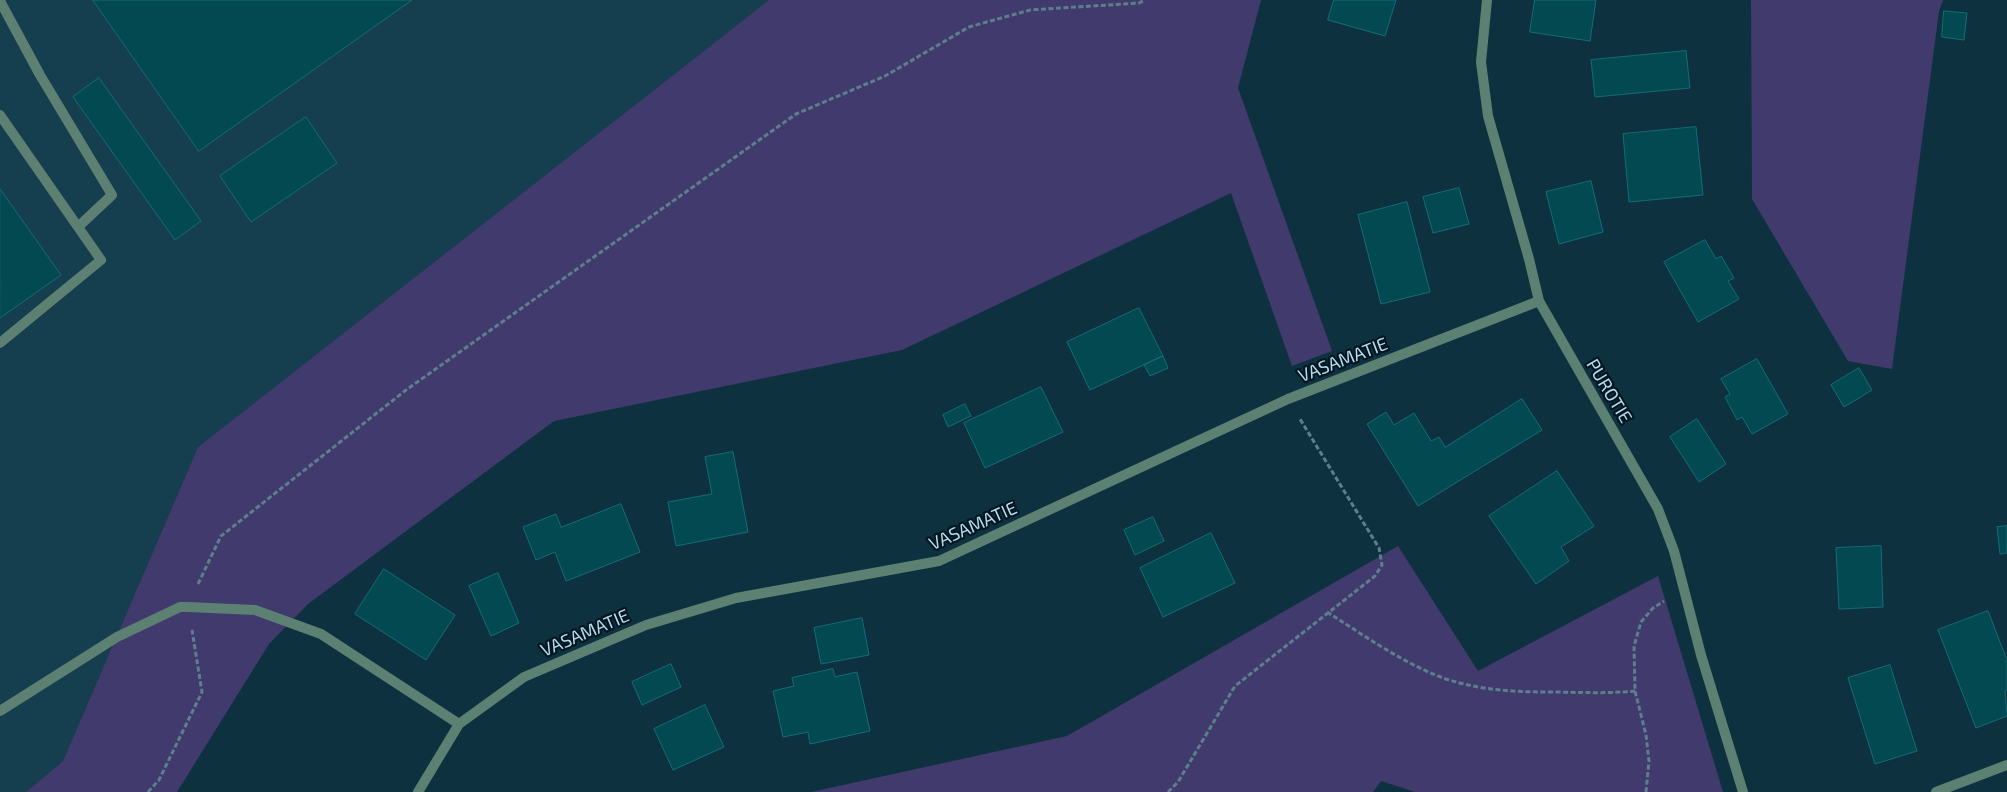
<!DOCTYPE html>
<style>
body{margin:0}
canvas{display:block;background:#0e313f}
</style>
<canvas width="2007" height="792"></canvas>
<script>
const g = document.querySelector('canvas').getContext('2d');
g.lineJoin = 'round';
function fill(path, color) { g.fillStyle = color; g.fill(path, 'evenodd'); }
function trace(path, color, width, dash) { g.strokeStyle = color; g.lineWidth = width; g.lineCap = dash ? 'butt' : 'round'; g.setLineDash(dash || []); g.stroke(path); }
function label(font, color, halo, rows, align = 'center') {
  g.font = font + ' "Exo 2",sans-serif'; g.lineWidth = 4.5; g.setLineDash([]); g.textBaseline = 'middle'; g.strokeStyle = halo; g.fillStyle = color; for (const [text, x, y, turn = 0] of rows) {
    g.save(); g.translate(x, y); g.rotate((+turn || 0) * Math.PI / 180); g.textAlign = isNaN(turn) ? turn : align; if (halo) g.strokeText(text, 0, 0); g.fillText(text, 0, 0); g.restore();
  }
}
const built = new Path2D(`
 M0,0H769L198,447L63,761L26,792H0Z`);
const green = new Path2D(`
 M769,0H1261L1238,88L1332,351L1292,366L1231,193L902,350L554,421L308,604L269,644L177,792H26L63,761L198,447Z
 M1751,0H1943L1939,11L1892,369L1848,361L1752,199Z
 M1398,546L1478,671L1658,576L1723,792H1415L1381,781L1373,792H811L1067,736Z`);
const building = new Path2D(`
 M93,0H412L199,151Z
 M1334,0H1396L1385,36L1328,20Z
 M1535,0H1596L1590,41L1530,32Z
 M1944,11L1967,13L1964,40L1942,37Z
 M1686,51L1690,88L1595,97L1591,60Z
 M99,78L201,221L175,240L73,97Z
 M306,117L337,163L251,222L220,176Z
 M1696,127L1703,195L1629,202L1623,134Z
 M1591,181L1603,232L1559,244L1546,192Z
 M1459,188L1469,224L1433,233L1423,197Z
 M0,189L61,275L0,318Z
 M1407,202L1430,292L1381,304L1358,215Z
 M1705,240L1716,259L1721,256L1734,278L1728,281L1739,299L1698,322L1664,262Z
 M1139,308L1163,356L1090,390L1067,342Z
 M1163,356L1168,368L1150,376L1144,365Z
 M1757,359L1788,414L1752,434L1742,417L1737,420L1725,397L1730,394L1721,379Z
 M1859,368L1872,390L1844,407L1831,385Z
 M1041,387L1063,432L985,468L964,423Z
 M1522,399L1542,430L1418,506L1367,424L1386,412L1394,425L1414,413L1431,441L1439,437L1445,447Z
 M965,404L971,416L948,427L943,415Z
 M1697,419L1726,464L1699,482L1670,437Z
 M733,452L748,532L676,546L668,502L712,494L705,457Z
 M1557,471L1594,526L1561,547L1569,561L1536,584L1489,516Z
 M621,504L640,552L566,581L555,552L536,560L523,527L556,514L561,527Z
 M1153,517L1164,541L1135,555L1124,530Z
 M2007,526V553L2000,554L1997,527Z
 M1211,533L1235,583L1163,617L1140,568Z
 M1881,546L1883,607L1839,609L1836,548Z
 M384,569L455,615L426,660L355,614Z
 M498,573L519,623L491,636L469,586Z
 M1988,611L2007,660V690L2005,691L2007,716L1976,728L1938,630Z
 M862,618L869,655L821,664L814,628Z
 M671,664L681,687L642,705L632,682Z
 M1890,665L1917,751L1875,764L1848,678Z
 M833,669L835,677L857,672L870,731L810,744L808,732L783,737L773,691L794,686L792,678Z
 M705,705L724,747L673,770L654,729Z`);
const path = new Path2D(`
 M198,584L221,536L406,390L796,114L885,76L969,27L1030,10L1139,3L1145,0
 M1327,612C1365,636 1404,664 1446,679C1480,690 1513,692 1548,692C1578,692 1605,694 1635,691
 M148,792L159,780L202,692L192,630
 M1168,792L1178,782L1235,686L1375,576L1382,565L1379,548L1300,419
 M1646,792L1649,761L1646,735L1635,691L1634,646L1641,622L1653,608L1664,601`);
const lane = new Path2D(`
 M0,1L40,75L112,195L78,227
 M0,115L101,260L0,343`);
const street = new Path2D(`
 M1487,0L1481,62L1488,116L1529,259L1539,301L1658,509L1674,551L1701,655L1743,792
 M0,711L117,637L180,607H188L255,610L321,634L459,724
 M418,792L459,724L524,677L646,625L736,598L939,561L1288,399L1539,301
 M1936,792L2007,765`);
const streetNames = [
 ["VASAMATIE",1343,360,-21],
 ["PUROTIE",1609,391,59],
 ["VASAMATIE",973,526,-24],
 ["VASAMATIE",585,633,-23]
];
fill(built, '#153e4e');
fill(green, '#413a6d');
fill(building, '#034952');
trace(building, '#146c77', 1);
trace(path, '#5d7f8d', 3, [5, 2.5]);
trace(lane, '#5c8072', 10);
trace(street, '#5c8072', 10);
label('18px', '#bbdae9', '#001823', streetNames);
</script>
